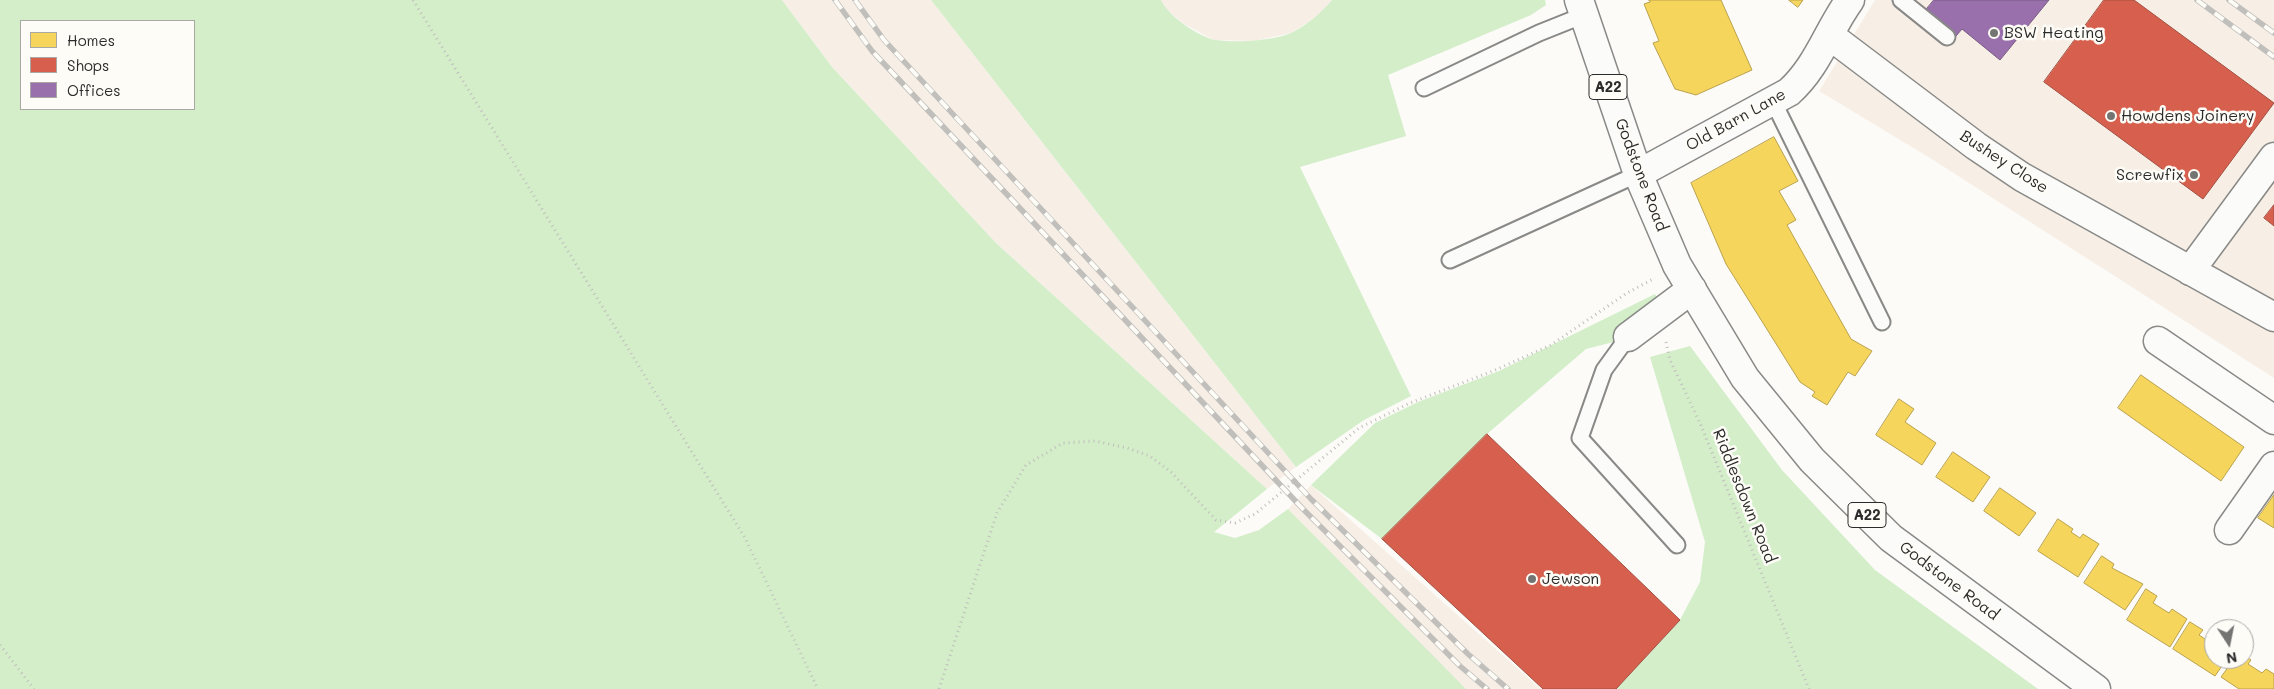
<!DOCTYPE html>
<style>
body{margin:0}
#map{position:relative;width:2274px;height:689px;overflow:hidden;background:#fcfbf8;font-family:Mali,sans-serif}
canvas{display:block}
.legend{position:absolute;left:20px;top:20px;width:175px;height:90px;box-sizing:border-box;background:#fdfcf7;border:1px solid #a9a8a5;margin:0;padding:6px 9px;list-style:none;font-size:15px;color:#2b2b2b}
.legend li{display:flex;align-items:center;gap:10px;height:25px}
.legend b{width:25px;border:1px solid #a9a8a5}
.north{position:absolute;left:2204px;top:619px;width:50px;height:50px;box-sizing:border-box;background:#fdfcf7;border:1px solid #a9a8a5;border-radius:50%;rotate:169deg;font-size:14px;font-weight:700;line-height:20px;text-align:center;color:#2b2b2b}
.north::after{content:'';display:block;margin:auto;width:18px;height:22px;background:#747473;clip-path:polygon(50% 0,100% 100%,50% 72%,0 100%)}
</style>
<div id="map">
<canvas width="2274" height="689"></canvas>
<ul class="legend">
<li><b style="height:14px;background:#f6d55c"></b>Homes</li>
<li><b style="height:14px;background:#d6604d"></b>Shops</li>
<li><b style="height:14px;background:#9970ab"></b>Offices</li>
</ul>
<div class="north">N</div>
</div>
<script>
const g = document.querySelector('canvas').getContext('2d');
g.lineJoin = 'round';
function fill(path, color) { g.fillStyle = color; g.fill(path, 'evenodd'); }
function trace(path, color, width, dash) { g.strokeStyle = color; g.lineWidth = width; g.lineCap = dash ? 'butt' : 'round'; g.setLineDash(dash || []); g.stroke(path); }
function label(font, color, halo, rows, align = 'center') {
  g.font = font + ' Mali,sans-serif'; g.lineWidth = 5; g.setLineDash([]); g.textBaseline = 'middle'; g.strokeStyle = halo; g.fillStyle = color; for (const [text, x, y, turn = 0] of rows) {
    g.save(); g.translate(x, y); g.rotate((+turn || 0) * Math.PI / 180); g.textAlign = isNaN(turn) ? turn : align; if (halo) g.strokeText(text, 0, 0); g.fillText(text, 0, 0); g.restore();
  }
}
const built = new Path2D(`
 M782,0H931L1296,467L1267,489L996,243L832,67Z
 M1161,0H1332L1319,15L1291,33L1254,41L1214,40L1184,24L1164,7Z
 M1875,0H2274V378L1930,158L1819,91Z
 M1311,485L1541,689H1466L1452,677L1288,509Z`);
const green = new Path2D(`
 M0,0H782L832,67L996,243L1267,489L1214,532L1235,538L1259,530L1288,509L1466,689H0ZM21,21H194V109H21Z
 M931,0H1161C1167,15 1200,38 1216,40C1236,43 1275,41 1293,32C1308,24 1321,13 1332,0H1545L1546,5L1531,15L1388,75L1406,136L1300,167L1411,396L1364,420L1296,467Z
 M1655,294L1659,301L1621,340L1586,349L1487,434L1382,539L1311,485L1375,423L1418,402L1499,371Z
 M1690,346L1782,470L1875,570L2038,689H1616L1680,620L1700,582L1705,542L1650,357Z`);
const homes = new Path2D(`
 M1649,0H1721L1752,70L1696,95L1675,89L1653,43L1659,41L1644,4L1650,2Z
 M1789,0H1803L1798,7Z
 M1774,137L1798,181L1779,191L1796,220L1787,225L1851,339L1872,351L1855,376L1848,372L1827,405L1812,396L1815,392L1800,382L1726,264L1691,183Z
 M2141,375L2244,447L2221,481L2118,408Z
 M1899,399L1914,409L1905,422L1936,443L1922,465L1876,435Z
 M1953,452L1990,477L1973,502L1936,477Z
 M2000,488L2036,513L2019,536L1984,511Z
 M2274,495V528L2258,518Z
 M2058,519L2073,529L2071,532L2080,538L2083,534L2099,544L2078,577L2038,551Z
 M2102,556L2114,564L2112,568L2143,584L2125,610L2084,583Z
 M2146,589L2157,596L2153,603L2169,613L2172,609L2187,619L2170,647L2127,620Z
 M2190,622L2203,630L2199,635L2214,645V659H2227L2215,676L2173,649Z
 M2244,655L2251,660L2248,664L2262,673L2266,669L2274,674V689H2239L2221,677L2234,659H2244Z`);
const shops = new Path2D(`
 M2104,0H2134L2274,103L2203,199L2044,82Z
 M2274,205V226L2264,218Z
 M1487,434L1680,620L1616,689H1543L1382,539Z`);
const offices = new Path2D(`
 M1934,0H2049L2000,60L1962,29L1956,36L1925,11Z`);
const path = new Path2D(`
 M413,0L745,538L818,689
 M1666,342L1670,360L1700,423L1809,689
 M0,645L34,689
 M939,689L997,513L1026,465L1063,443L1095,441L1127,448L1150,456L1171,472L1216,520L1235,523L1255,514L1359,428L1410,403L1493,371L1551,345L1627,293L1655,278`);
const service = new Path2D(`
 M1901,0L1947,37
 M1424,88L1539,33L1584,15
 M1773,101L1882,322
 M1450,260L1638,174
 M1628,337L1604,370L1580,438L1677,545`);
const minor = new Path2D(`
 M1829,35L1976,146L2022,177L2274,317
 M1638,174L1789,92C1818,66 1828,30 1850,0
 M2190,271L2274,157
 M1628,337L1692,289
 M2158,341L2274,420
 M2229,530L2274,466`);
const trunk = new Path2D(`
 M1579,0L1638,174L1677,265L1745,378L1812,460L1891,538L2096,689`);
const rail = new Path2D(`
 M835,0L872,51L1303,509L1460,666L1487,689
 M855,0L884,40L1311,499L1468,654L1508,689
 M2197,0L2274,57
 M2229,0L2274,33`);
const markers = [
 [1994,33,5,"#747473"],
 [2111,116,5,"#747473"],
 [2194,175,5,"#747473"],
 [1532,579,5,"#747473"]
];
const shields = [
 [1608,87,38],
 [1867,515,38]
];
const shieldNames = [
 ["A22",1608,87],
 ["A22",1867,515]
];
const poiNames = [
 ["BSW Heating",2004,33],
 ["Howdens Joinery",2121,116],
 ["Screwfix",2184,175,"right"],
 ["Jewson",1542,579]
];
const streetNames = [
 ["Old Barn Lane",1736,120,-29],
 ["Bushey Close",2004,162,33],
 ["Godstone Road",1641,175,69],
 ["Riddlesdown Road",1744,496,68],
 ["Godstone Road",1949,581,37]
];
fill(built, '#f7efe6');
fill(green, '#d3eec9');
fill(homes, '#f6d55c');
trace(homes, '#b9a24d', 1);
fill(shops, '#d6604d');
trace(shops, '#a35043', 1);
fill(offices, '#9970ab');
trace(offices, '#785b85', 1);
trace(service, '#898987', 19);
trace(minor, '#898987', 31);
trace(trunk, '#898987', 31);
trace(path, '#c0bfbc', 3, [1, 4]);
trace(service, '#fbfbf9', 15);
trace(minor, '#fbfbf9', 28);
trace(trunk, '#fbfbf9', 28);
trace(rail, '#c0bfbc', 5.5);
trace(rail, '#fdfcf7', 4, [11]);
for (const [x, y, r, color] of markers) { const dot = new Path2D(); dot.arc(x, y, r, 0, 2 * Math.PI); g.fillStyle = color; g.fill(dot); trace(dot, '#fdfcf7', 2); }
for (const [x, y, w] of shields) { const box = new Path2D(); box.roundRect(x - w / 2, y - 12.5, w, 25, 4); g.fillStyle = '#fdfcf7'; g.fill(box); trace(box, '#2b2b2b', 1); }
label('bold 15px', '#2b2b2b', null, shieldNames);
label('16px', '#2b2b2b', '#fdfcf7', poiNames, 'left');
label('16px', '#2b2b2b', '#fdfcf7', streetNames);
</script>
